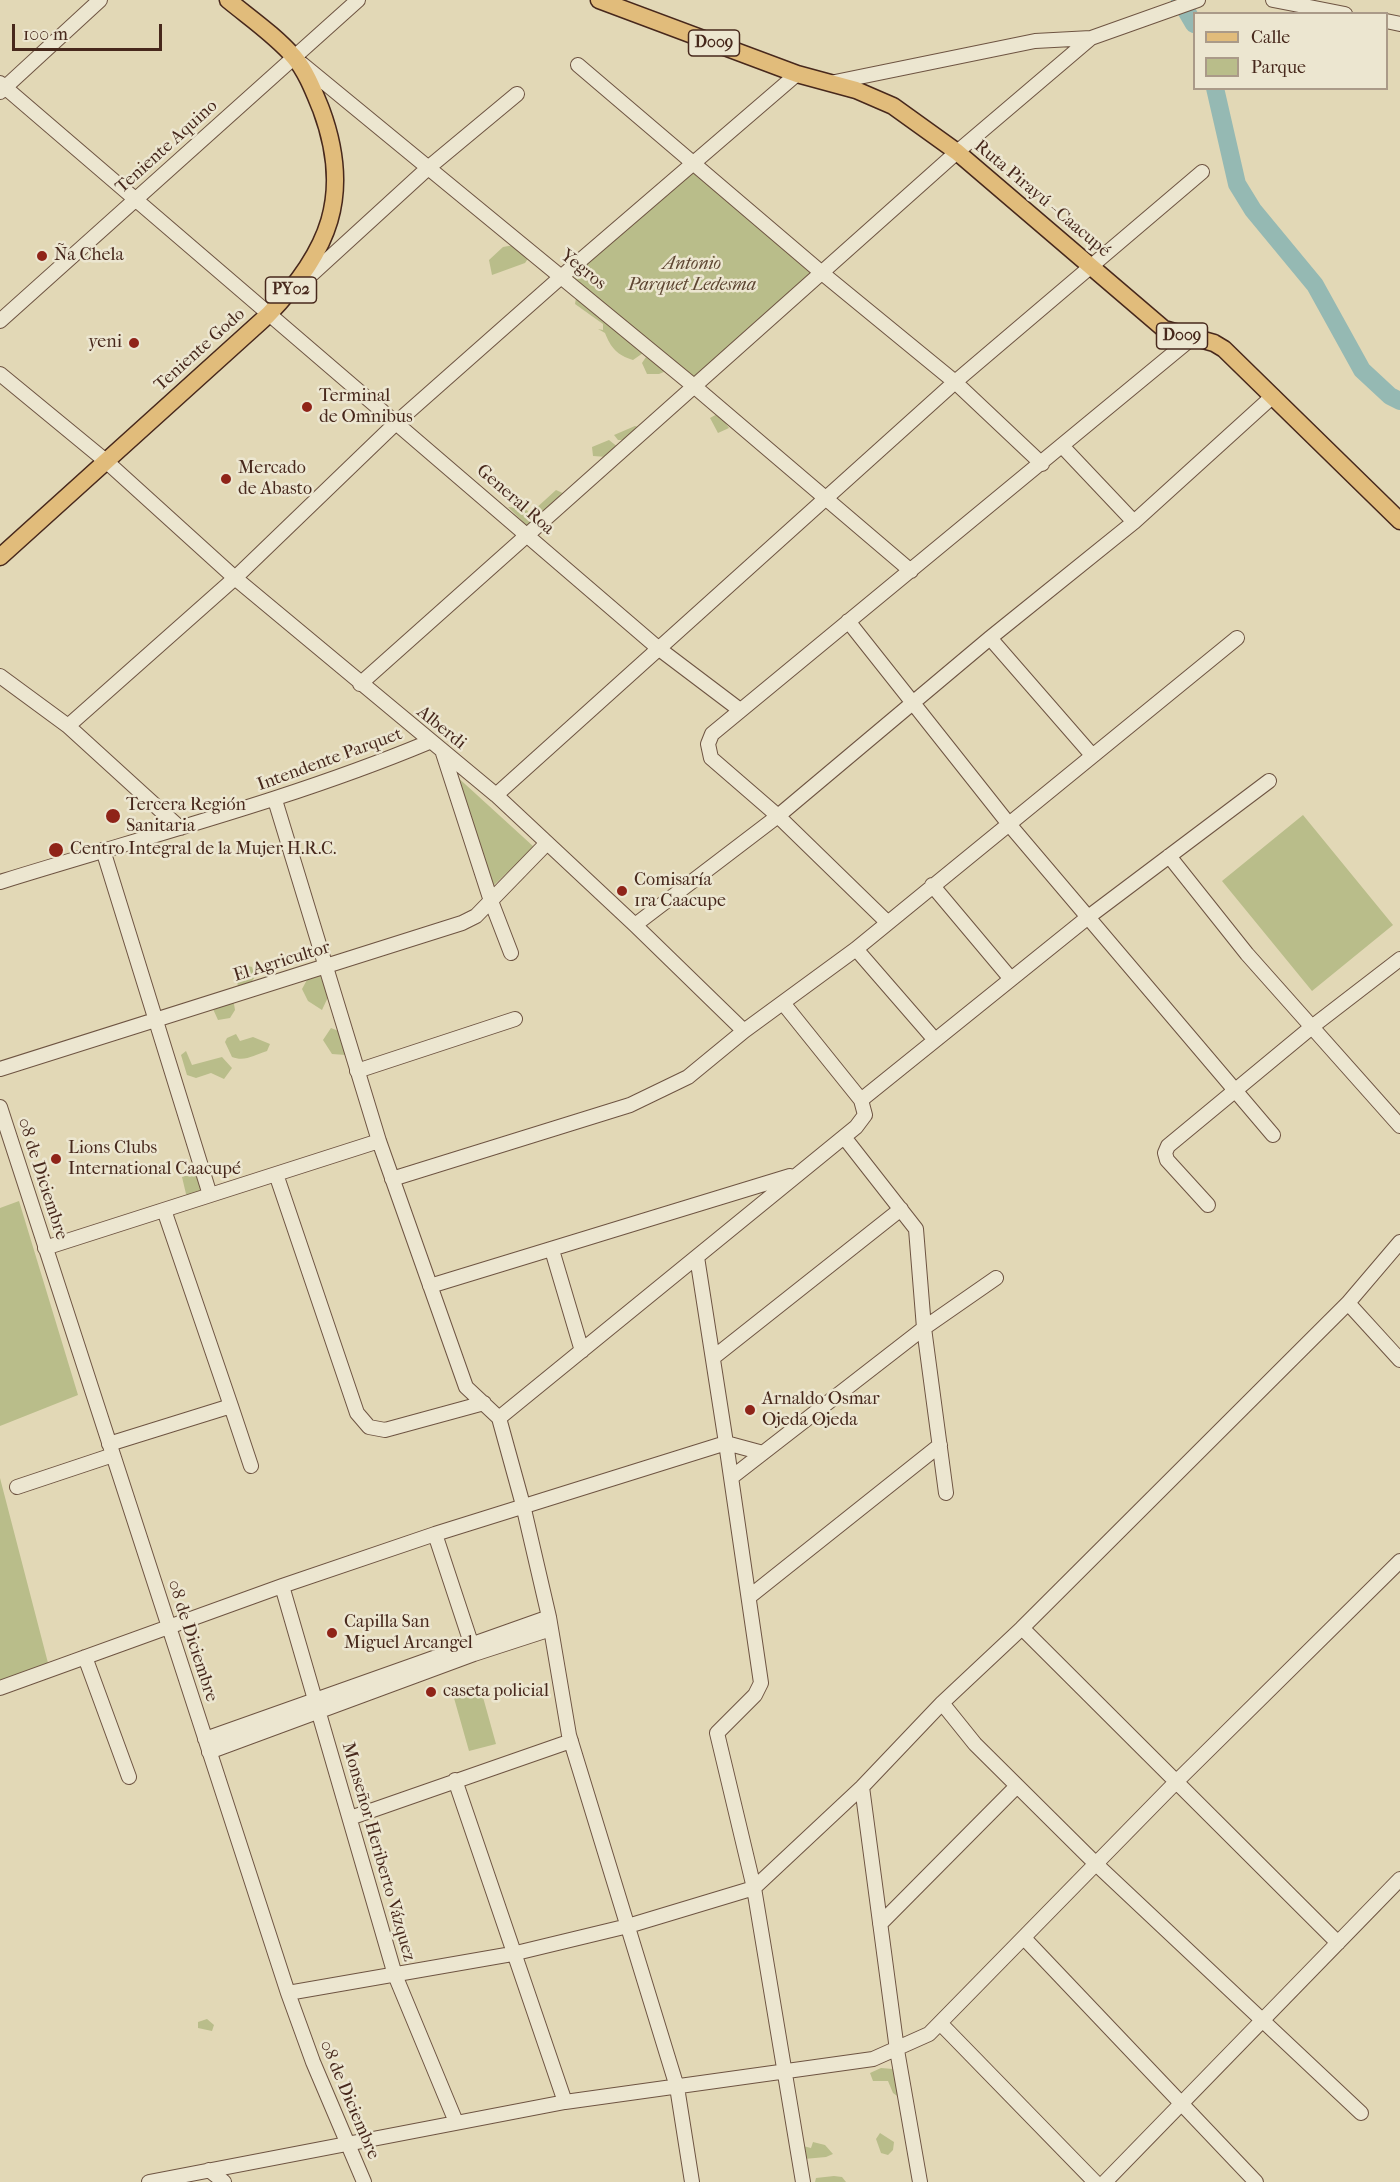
<!DOCTYPE html>
<meta charset="utf-8">
<style>
body{margin:0}
#map{position:relative;width:1400px;height:2182px;overflow:hidden;background:#e2d8b6;font-family:"IM FELL French Canon",serif}
canvas{display:block}
.legend{position:absolute;left:1193px;top:12px;width:195px;height:78px;box-sizing:border-box;background:#ece6d0;border:2px solid #aa9a88;margin:0;padding:8px 10px;list-style:none;font-size:18px;color:#47281c}
.legend li{display:flex;align-items:center;gap:12px;height:30px}
.legend b{width:30px;border:2px solid #aa9a88}
.scale{position:absolute;left:12px;top:24px;width:150px;height:27px;box-sizing:border-box;border:3px solid #47281c;border-top:0;padding-left:8px;font-size:18px;line-height:21px;white-space:nowrap;color:#47281c;-webkit-text-stroke:4px #ece6d0;paint-order:stroke}
</style>
<div id="map">
<canvas width="1400" height="2182"></canvas>
<ul class="legend">
<li><b style="height:8px;background:#e1bc7b"></b>Calle</li>
<li><b style="height:16px;background:#b9bd8a"></b>Parque</li>
</ul>
<div class="scale">100 m</div>
</div>
<script>
const g = document.querySelector('canvas').getContext('2d');
g.lineJoin = 'round';
function fill(path, color) { g.fillStyle = color; g.fill(path, 'evenodd'); }
function trace(path, color, width, dash) { g.strokeStyle = color; g.lineWidth = width; g.lineCap = dash ? 'butt' : 'round'; g.setLineDash(dash || []); g.stroke(path); }
function label(font, color, halo, rows, align = 'center') {
  g.font = font + ' "IM FELL French Canon",serif'; g.lineWidth = 5; g.setLineDash([]); g.textBaseline = 'middle'; g.strokeStyle = halo; g.fillStyle = color; for (const [text, x, y, turn = 0] of rows) {
    g.save(); g.translate(x, y); g.rotate((+turn || 0) * Math.PI / 180); g.textAlign = isNaN(turn) ? turn : align; if (halo) g.strokeText(text, 0, 0); g.fillText(text, 0, 0); g.restore();
  }
}
const green = new Path2D(`
 M693,162L822,273L695,387L561,277Z
 M514,245L529,257L525,263L492,275L489,260L503,247Z
 M576,298L584,301L641,349L643,353L633,360C617,355 611,348 605,333L598,329L603,330V324L575,304Z
 M646,357L666,371L659,374H647L642,363Z
 M719,413L729,428L718,433L710,418Z
 M635,426L641,428L628,440H618L614,435Z
 M609,440L619,448L607,457L593,456L592,447Z
 M556,490L567,495L542,518L534,510Z
 M508,507L524,508L539,520L532,526L526,525Z
 M454,774L534,847L492,887Z
 M1303,815L1393,925L1312,991L1222,881Z
 M244,965L252,967L255,977L248,986L238,987L235,968Z
 M320,976L329,995L322,1010L308,1001L302,989L308,978Z
 M233,998L235,1010L230,1018L218,1020L213,1009L215,1003Z
 M331,1028L341,1032L346,1055L332,1054L323,1040Z
 M236,1034L240,1041L253,1037L270,1044L267,1051C254,1055 245,1062 232,1057L225,1042L227,1038Z
 M186,1051L192,1065L222,1057L232,1068L224,1079L211,1073L196,1078L187,1075L181,1055Z
 M191,1162H196L204,1191L192,1197L186,1194L182,1177L189,1175Z
 M19,1201L78,1395L0,1426V1208Z
 M0,1478L48,1663L0,1680Z
 M481,1690L496,1744L469,1751L454,1698Z
 M207,2019L214,2025L212,2031L198,2028V2022Z
 M881,2068L893,2069L902,2078L900,2098L893,2093L888,2081H873L870,2073Z
 M880,2133L894,2142L893,2150L888,2155L881,2153L876,2139Z
 M813,2142L825,2145L833,2154L826,2157L804,2159L803,2146L811,2148Z
 M834,2176L842,2177L846,2182H815L816,2178Z`);
const river = new Path2D(`
 M1180,0L1194,24
 M1215,88L1237,184L1253,210L1315,285L1362,370L1390,396L1400,401`);
const minor = new Path2D(`
 M1273,0L1345,14
 M1386,21L1400,24
 M302,64L695,387L911,571
 M578,65L822,273L955,382L1042,464
 M0,83L658,648L740,710
 M830,83L1035,41L1091,38L1198,0
 M0,92L100,0
 M300,285L428,168L517,94
 M0,321L358,0
 M0,374L107,462L235,578L496,795L635,925L744,1031
 M1063,447L1134,522
 M848,621L1008,823L1273,1135
 M990,638L1091,754
 M0,676L68,726L180,828
 M360,684L957,152L1091,38
 M68,726L235,578L397,422L561,277L797,74
 M443,753L491,901L511,953
 M496,795L955,382L1202,172
 M275,800L379,1141L466,1387L499,1418L523,1505L549,1617L569,1735L677,2087L692,2182
 M103,850L210,1195
 M1169,856L1247,954L1400,1126
 M0,882C144,837 290,800 429,742
 M932,885L1011,979
 M887,922L778,816L711,758L708,744L712,734L1192,338
 M635,925L778,816L990,638L1134,522L1273,396
 M856,949L935,1040
 M0,1069L462,923L476,916L547,843
 M357,1071L515,1019
 M861,1100L1087,918L1269,781
 M0,1107L288,1993L313,2062L364,2182
 M844,1137L916,1229L924,1328L946,1493
 M276,1174L357,1413L369,1427L385,1430L484,1403
 M392,1179L630,1105L688,1077L744,1031L856,949L1237,638
 M1208,1205L1167,1160L1165,1153L1168,1146L1313,1026L1400,959
 M45,1248L379,1141
 M552,1250L582,1351
 M697,1257L726,1443L763,1453
 M430,1286L790,1176
 M1348,1303L1400,1360
 M714,1357L901,1209
 M231,1406L251,1466
 M499,1418L856,1127L865,1115L861,1100L783,1003
 M109,1444L231,1406L164,1210
 M732,1477L924,1328L996,1278
 M17,1487L113,1455
 M435,1534L474,1652
 M282,1586L395,1975L456,2122
 M749,1597L940,1445
 M1022,1628L1338,1943
 M85,1657L129,1777
 M0,1688L282,1586L435,1534L726,1443L761,1683L755,1695L717,1733L754,1888L803,2182
 M942,1703L975,1744L1096,1864L1361,2113
 M205,1739L549,1617
 M209,1752L474,1654L551,1629
 M455,1780L565,2102
 M862,1787L897,2050L920,2182
 M350,1818L571,1741
 M880,1924L1017,1786
 M1024,1938L1256,2182
 M288,1993L512,1954L628,1926L754,1888L862,1787L942,1703L1022,1628L1348,1303L1400,1242
 M940,2023L1095,2182
 M209,2170L224,2182
 M149,2182L565,2102L873,2059L929,2034L1176,1782L1400,1561
 M1105,2182L1400,1879`);
const major = new Path2D(`
 M599,0L797,74L856,90L893,106L957,152L1164,329L1214,343L1224,349L1400,521
 M0,557L268,315C329,252 353,195 321,109C314,92 306,71 294,57C276,36 250,18 228,0`);
const markers = [
 [42,256,6,"#8f2418"],
 [134,343,6,"#8f2418"],
 [307,407,6,"#8f2418"],
 [226,479,6,"#8f2418"],
 [113,816,8,"#8f2418"],
 [56,850,8,"#8f2418"],
 [622,891,6,"#8f2418"],
 [56,1159,6,"#8f2418"],
 [750,1410,6,"#8f2418"],
 [332,1633,6,"#8f2418"],
 [431,1692,6,"#8f2418"]
];
const shields = [
 [714,43,51],
 [291,290,51],
 [1182,336,51]
];
const shieldNames = [
 ["D009",714,43],
 ["PY02",291,290],
 ["D009",1182,336]
];
const streetNames = [
 ["Teniente Aquino",167,147,-42],
 ["Ruta Pirayú - Caacupé",1042,199,40],
 ["Yegros",583,270,39],
 ["Teniente Godo",200,350,-42],
 ["General Roa",515,500,41],
 ["Alberdi",441,728,39],
 ["Intendente Parquet",330,760,-20],
 ["El Agricultor",282,962,-17],
 ["08 de Diciembre",42,1179,72],
 ["08 de Diciembre",192,1641,72],
 ["Monseñor Heriberto Vázquez",378,1852,74],
 ["08 de Diciembre",349,2100,67]
];
const poiNames = [
 ["Ña Chela",54,256],
 ["yeni",122,343,"right"],
 ["Terminal",319,397],
 ["de Omnibus",319,418],
 ["Mercado",238,469],
 ["de Abasto",238,490],
 ["Tercera Región",126,806],
 ["Sanitaria",126,827],
 ["Centro Integral de la Mujer H.R.C.",70,850],
 ["Comisaría",634,881],
 ["1ra Caacupe",634,902],
 ["Lions Clubs",68,1149],
 ["International Caacupé",68,1170],
 ["Arnaldo Osmar",762,1400],
 ["Ojeda Ojeda",762,1421],
 ["Capilla San",344,1623],
 ["Miguel Arcangel",344,1644],
 ["caseta policial",443,1692]
];
const parkNames = [
 ["Antonio",692,265],
 ["Parquet Ledesma",692,286]
];
fill(green, '#b9bd8a');
trace(river, '#95b9b3', 18);
trace(minor, '#6e5442', 16);
trace(major, '#47281c', 19);
trace(minor, '#ece6d0', 14);
trace(major, '#e1bc7b', 16);
for (const [x, y, r, color] of markers) { const dot = new Path2D(); dot.arc(x, y, r, 0, 2 * Math.PI); g.fillStyle = color; g.fill(dot); trace(dot, '#ece6d0', 2); }
for (const [x, y, w] of shields) { const box = new Path2D(); box.roundRect(x - w / 2, y - 13, w, 26, 4.5); g.fillStyle = '#ece6d0'; g.fill(box); trace(box, '#47281c', 1.5); }
label('bold 16px', '#47281c', null, shieldNames);
label('18px', '#47281c', '#ece6d0', streetNames);
label('18px', '#47281c', '#ece6d0', poiNames, 'left');
label('italic 18px', '#5e4632', '#ece6d0', parkNames);
</script>
